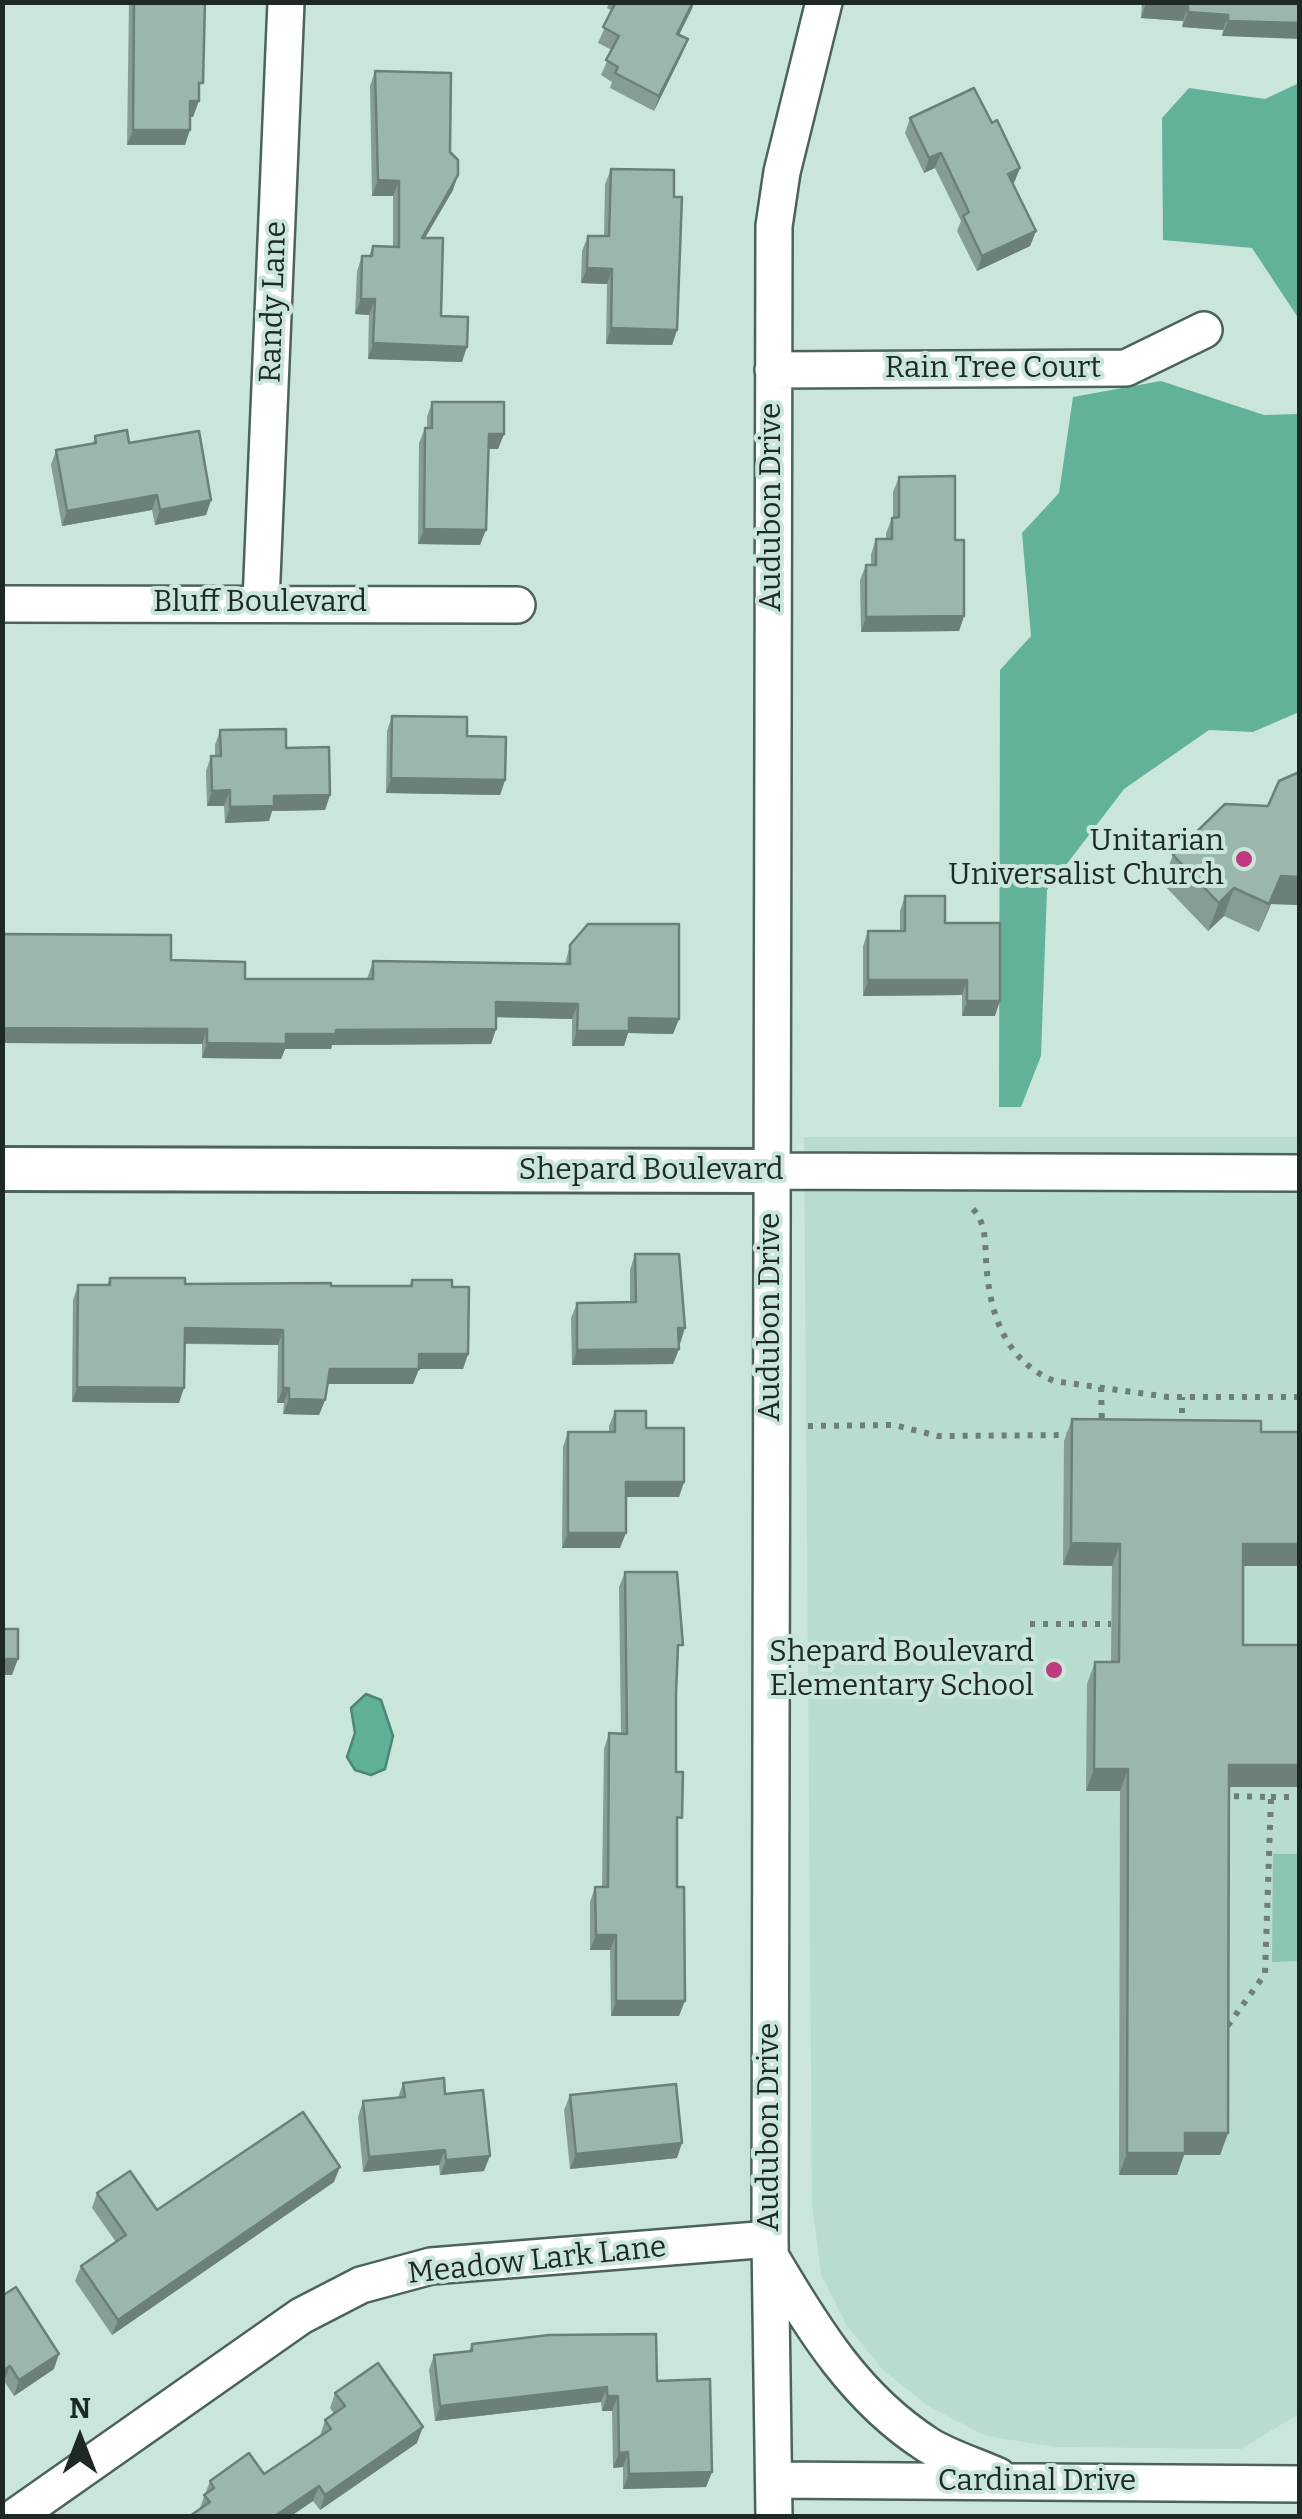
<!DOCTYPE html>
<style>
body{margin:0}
#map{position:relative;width:1302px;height:2519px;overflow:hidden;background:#cae6db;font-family:Bitter,serif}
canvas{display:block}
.frame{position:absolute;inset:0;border:5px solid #1e2825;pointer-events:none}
.north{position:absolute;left:30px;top:2389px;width:100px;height:100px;-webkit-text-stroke:8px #cae6db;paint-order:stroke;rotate:0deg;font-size:28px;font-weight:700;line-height:40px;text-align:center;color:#1e2825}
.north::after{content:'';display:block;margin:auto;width:35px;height:45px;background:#1e2825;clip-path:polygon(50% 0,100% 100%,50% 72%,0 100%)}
</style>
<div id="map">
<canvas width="1302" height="2519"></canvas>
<div class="frame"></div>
<div class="north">N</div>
</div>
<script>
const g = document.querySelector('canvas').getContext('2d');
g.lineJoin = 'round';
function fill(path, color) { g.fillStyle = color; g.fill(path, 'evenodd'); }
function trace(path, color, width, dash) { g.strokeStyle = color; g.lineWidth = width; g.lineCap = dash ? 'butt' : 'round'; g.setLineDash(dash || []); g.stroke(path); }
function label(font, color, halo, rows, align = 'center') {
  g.font = font + ' Bitter,serif'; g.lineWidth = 8; g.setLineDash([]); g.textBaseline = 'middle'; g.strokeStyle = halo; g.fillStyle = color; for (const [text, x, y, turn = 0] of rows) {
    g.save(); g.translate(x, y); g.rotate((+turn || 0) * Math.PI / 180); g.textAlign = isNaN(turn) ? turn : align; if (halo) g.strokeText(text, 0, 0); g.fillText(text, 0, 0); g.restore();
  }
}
const built = new Path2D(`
 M804,1137H1299L1300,2413L1241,2449L1056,2447L986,2436L928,2406L883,2370L847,2326L821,2274L812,2204Z`);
const green = new Path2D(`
 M1273,1854H1299V1961L1272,1962Z`);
const forest = new Path2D(`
 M1299,83V82V319L1252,248L1163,240L1162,118L1189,88L1265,99Z
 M1161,381L1264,415L1299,414V712L1253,732L1209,730L1124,789L1047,890L1041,1056L1021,1107H999L1000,670L1031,636L1022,533L1059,493L1073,397Z`);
const water = new Path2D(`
 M366,1694L381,1700L393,1736L385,1769L371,1775L355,1770L347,1757L355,1733L351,1708Z`);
const path = new Path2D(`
 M973,1209C986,1223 985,1242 986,1260C989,1312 1004,1360 1054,1381L1168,1397H1300
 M1101,1387L1102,1426
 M808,1426L894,1425L938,1436L1073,1435
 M1182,1426V1397
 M1030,1624H1111
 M1221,1796L1271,1797L1265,1974L1224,2031
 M1271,1797H1300`);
const minor = new Path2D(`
 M773,370L1126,368L1204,330
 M261,602L286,2
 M2,604L517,605
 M771,1171L1300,1173
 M772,2259C814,2330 856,2399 928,2445C949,2458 976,2466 998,2476
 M774,2480L1300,2484
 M16,2516L301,2316L361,2285L431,2266L770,2239
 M774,2516L770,2239L774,226L782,172L824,2`);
const tertiary = new Path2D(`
 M2,1169L771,1171`);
const wall = new Path2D(`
 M129,2H205L199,95L193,117H190L185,145H127Z
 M609,2H694L679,35L688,39L682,54L654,111L610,88L612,82L601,75L612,50L598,43L612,11L607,8Z
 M1142,2H1300L1222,36L1223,30L1182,27L1183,21L1141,18Z
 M375,71L450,152L453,190L425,238L441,316L462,362L368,359L369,315L355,314L357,271L362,256H369L373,246L393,247V196H372L370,86Z
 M910,118L992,123L1020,168L1013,184L1036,231L1030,246L977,271L957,231L961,221L935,168L924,173L905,133Z
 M611,169L674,197L677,330L672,345L606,344L607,284L581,283L582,251L588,236H604L605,184Z
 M432,402L504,434L498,449H488L480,545L418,544L419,443L425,428H427V417Z
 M95,436L129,443L211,500L206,515L155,525L152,510L62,526L51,465L56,450L93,443Z
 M899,477L955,540L964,616L959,631L861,632L860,580L866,565H871V554L876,539H886V533L892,518H893V492Z
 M392,716L467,736L505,780L500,795L386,793L387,731Z
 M220,730L286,748L330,795L325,810L272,811L269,821L225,823L224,806H207L206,771L211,756H215V745Z
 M1300,775V905L1271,904L1259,932L1224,916L1208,931L1162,883L1173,855L1268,806Z
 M905,896L945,923L995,1016H962V995L863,996V946L868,931H900V911Z
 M2,934L171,960L245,979H367L373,961L565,964L570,945L679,1019L673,1034L628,1033L624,1046H572V1019L496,1017V1029L491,1044L332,1045L331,1049H285L281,1059L202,1058V1044L2,1043Z
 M635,1254L680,1344H678L679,1349L673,1364L572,1365L571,1318L577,1303L630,1302V1270Z
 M110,1278L185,1284L331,1286H409L412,1280L452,1287L468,1354L463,1369H419L413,1384H327L325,1400L319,1415L283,1414L284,1403H277L278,1345L184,1344L179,1403L72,1402L73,1300L78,1285H107Z
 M615,1411L646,1428L684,1482L679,1497H626L620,1548H562L563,1447L568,1432H609V1426Z
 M1072,1419L1261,1432L1300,1566H1243V1645H1300V1787H1229L1228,2133L1220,2155H1184L1177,2175H1119L1120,1791H1086L1087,1684L1095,1662H1111L1112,1566L1063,1565L1064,1441Z
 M625,1572L677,1660L676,1694L677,1887L679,2016H611L610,1950H590V1902L595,1887H602L604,1749L609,1733L621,1734L619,1587Z
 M403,2083L445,2094L484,2171L440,2175L439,2165L363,2172L358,2117L363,2101L398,2098Z
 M570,2095L677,2158L570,2169L564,2110Z
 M334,2182L112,2335L75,2281L81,2266L116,2242L92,2208L97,2193L157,2210Z
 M2,2296L54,2369L14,2396L4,2381Z
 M472,2344L657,2381L712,2472L706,2487L623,2489V2467L613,2468L612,2411H602L601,2402L435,2421L429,2370L434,2355L469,2351Z
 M335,2393L417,2443L320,2510L313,2501L291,2516H190L199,2510L210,2481L264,2474L320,2436L325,2420L334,2414L330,2408Z`);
const shadedWall = new Path2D(`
 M693,2H694L692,9L672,49L677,34Z
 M1146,3L1188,6L1183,21L1141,18Z
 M1188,12L1228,15L1223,30L1182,27Z
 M1228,21L1300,23V39L1222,36Z
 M688,39L682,54L654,111L659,96Z
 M190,101H199L193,117H185Z
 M133,130H190L185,145H127Z
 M941,153L935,168L924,173L929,158Z
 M1020,168L1014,183L1003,189L1008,174Z
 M458,175L453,190L416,253L422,238Z
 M378,180L399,181L393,196H372Z
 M1036,231L1030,246L977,271L982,256Z
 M587,268L612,269L607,284L581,283Z
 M361,299H375L369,315L355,314Z
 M611,328L677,330L672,345L606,344Z
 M373,343L467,347L462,362L368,359Z
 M489,434H504L498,449H483Z
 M157,495L152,510L62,526L67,511Z
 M211,500L206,515L155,525L160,510Z
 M424,529L486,530L480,545L418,544Z
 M964,616L959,631L861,632L866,617Z
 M391,778L505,780L500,795L386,793Z
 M230,790L224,806H207L212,791Z
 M330,795L325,810L272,811L269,821L225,823L230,807L274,796Z
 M1281,876L1300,877V905L1271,904L1259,932Z
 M1234,888L1224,916L1208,931L1219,903Z
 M868,980H967L962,995L863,996Z
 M967,1001H1000L995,1016H962Z
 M496,1002L578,1004L572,1019L491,1017Z
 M629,1018L679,1019L673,1034L628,1033L624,1046H572L577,1031Z
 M2,1028L207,1029L202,1044L2,1043Z
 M496,1029L491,1044L332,1045L331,1049H285L281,1059L202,1058L207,1043L286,1034L336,1030Z
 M185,1328L283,1330L278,1345L179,1343Z
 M678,1328H685L680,1344H673Z
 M679,1349L673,1364L572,1365L577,1350Z
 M419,1354H468L463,1369H419L413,1384H325L330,1369Z
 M77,1387L184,1388L179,1403L72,1402Z
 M283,1388H289L284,1403H277Z
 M289,1399L325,1400L319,1415L283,1414Z
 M626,1482H684L679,1497H620Z
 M568,1533H626L620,1548H562Z
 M1071,1543L1120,1544L1112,1566L1063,1565Z
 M1243,1544H1300V1566H1235Z
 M2,1659H18L12,1675H2Z
 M1229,1765H1300V1787H1221Z
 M1094,1769H1128L1120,1791H1086Z
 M596,1935H616L610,1950H590Z
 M616,2001H685L679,2016H611Z
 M1185,2133H1228L1220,2155H1184L1177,2175H1119L1127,2153Z
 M682,2143L677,2158L570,2169L576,2154Z
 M445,2150L439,2165L363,2172L369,2157Z
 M490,2156L484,2171L440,2175L446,2160Z
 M340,2167L334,2182L112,2335L118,2320Z
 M59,2354L54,2369L14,2396L19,2380Z
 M10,2366L4,2381L2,2382V2371Z
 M607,2387L601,2402L435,2421L440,2406Z
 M607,2396H618L612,2411H602Z
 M423,2427L417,2443L320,2510L325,2495Z
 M628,2452L623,2467L613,2468L619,2453Z
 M712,2472L706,2487L623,2489L629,2474Z
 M319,2486L313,2501L291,2516H275Z`);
const building = new Path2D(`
 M134,2H205L203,83H199V101H190V130H133Z
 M616,2H693L677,34L688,39L659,96L615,73L618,67L606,60L619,36L603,27Z
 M1300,2V23L1228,21V15L1188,12V6L1146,3Z
 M375,71L451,73L450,152L458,160V175L422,238H443L441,316L468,317L467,347L373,343L375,299H361L362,256H372L373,246L399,247V181L378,180Z
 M974,88L992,123L997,120L1020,168L1008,174L1036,231L982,256L963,216L969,212L941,153L929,158L910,118Z
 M611,169L674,170V197H682L677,330L611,328L612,269L587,268L588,236H609Z
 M432,402H504V434H489L486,530L424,529L425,428H432Z
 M127,430L129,443L199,431L211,500L160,510L157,495L67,511L56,450L96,443L95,436Z
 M955,476V540H964V616L866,617V565H876V539H892V518L899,517V477Z
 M392,716L467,717V736L506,737L505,780L391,778Z
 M286,729V748L329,747L330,795L274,796V806L230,807V790L212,791L211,756H221L220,730Z
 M1297,773L1300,775V877L1281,876L1269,904L1234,888L1219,903L1173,855L1225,804L1268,806L1279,781Z
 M905,896H945V923H1000V1001H967V980H868V931H905Z
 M588,924H679V1019L629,1018V1031H577L578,1004L496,1002V1029L336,1030V1034H286V1044L207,1043V1029L2,1028V934L171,935V960L245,962V979H373V961L570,964V945Z
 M635,1254H679L685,1328H678L679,1349L577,1350V1303L636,1302Z
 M110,1278H185V1284L331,1283V1286H412V1280H452V1287H469L468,1354H419V1369H330L325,1400L289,1399V1388H283V1330L185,1328L184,1388L77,1387L78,1285H110Z
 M615,1411H646V1428H684V1482H626V1533H568V1432H615Z
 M1072,1419L1261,1421V1432H1300V1544H1243V1645H1300V1765H1229L1228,2133H1185V2153H1127L1128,1769H1094L1095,1662H1119L1120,1544L1071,1543Z
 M625,1572H677L683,1645H678L676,1694V1772H683L682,1818L677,1817V1887H684L685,2001H616V1935H596L595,1887H608L609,1733L627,1734Z
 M2,1629H18V1659H2Z
 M444,2078L445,2094L483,2090L490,2156L446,2160L445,2150L369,2157L363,2101L405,2097L403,2083Z
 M676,2084L682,2143L576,2154L570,2095Z
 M303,2112L340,2167L118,2320L81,2266L126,2235L97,2193L130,2171L157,2210Z
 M16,2287L59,2354L19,2380L10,2366L2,2371V2296Z
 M656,2334L657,2381L710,2379L712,2472L629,2474L628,2452L619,2453L618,2396H607V2387L440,2406L434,2355L472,2351V2344L549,2335Z
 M378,2363L423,2427L325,2495L319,2486L275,2516H190L210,2502L204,2495L214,2488L210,2481L249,2453L264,2474L331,2429L325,2420L345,2406L335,2393Z`);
const markers = [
 [1244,859,10,"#be3a81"],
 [1054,1670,10,"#be3a81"]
];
const streetNames = [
 ["Randy Lane",274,302,-88],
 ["Rain Tree Court",993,369],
 ["Audubon Drive",772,507,-90],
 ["Bluff Boulevard",260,603],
 ["Shepard Boulevard",651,1171],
 ["Audubon Drive",771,1317,-90],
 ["Audubon Drive",770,2127,-90],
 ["Meadow Lark Lane",537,2261,-6],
 ["Cardinal Drive",1037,2482]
];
const poiNames = [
 ["Unitarian",1224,842],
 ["Universalist Church",1224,876],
 ["Shepard Boulevard",1034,1653],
 ["Elementary School",1034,1687]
];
fill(built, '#b8dcd0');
fill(green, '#8cc5b2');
fill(forest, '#61b299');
fill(water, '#5fb097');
trace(water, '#4c8775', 2.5);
trace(minor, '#4b635b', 40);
trace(tertiary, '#4b635b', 48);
trace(path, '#6d7f78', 6, [5, 8]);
trace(minor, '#fff', 35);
trace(tertiary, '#fff', 42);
fill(wall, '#859d95');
fill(shadedWall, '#6c8079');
fill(building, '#9bb7ad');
trace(building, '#6c8079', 2.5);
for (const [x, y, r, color] of markers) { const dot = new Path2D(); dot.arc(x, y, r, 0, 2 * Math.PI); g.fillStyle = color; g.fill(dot); trace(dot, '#cae6db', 4); }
label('30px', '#1e2825', '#cae6db', streetNames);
label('30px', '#1e2825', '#cae6db', poiNames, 'right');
</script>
